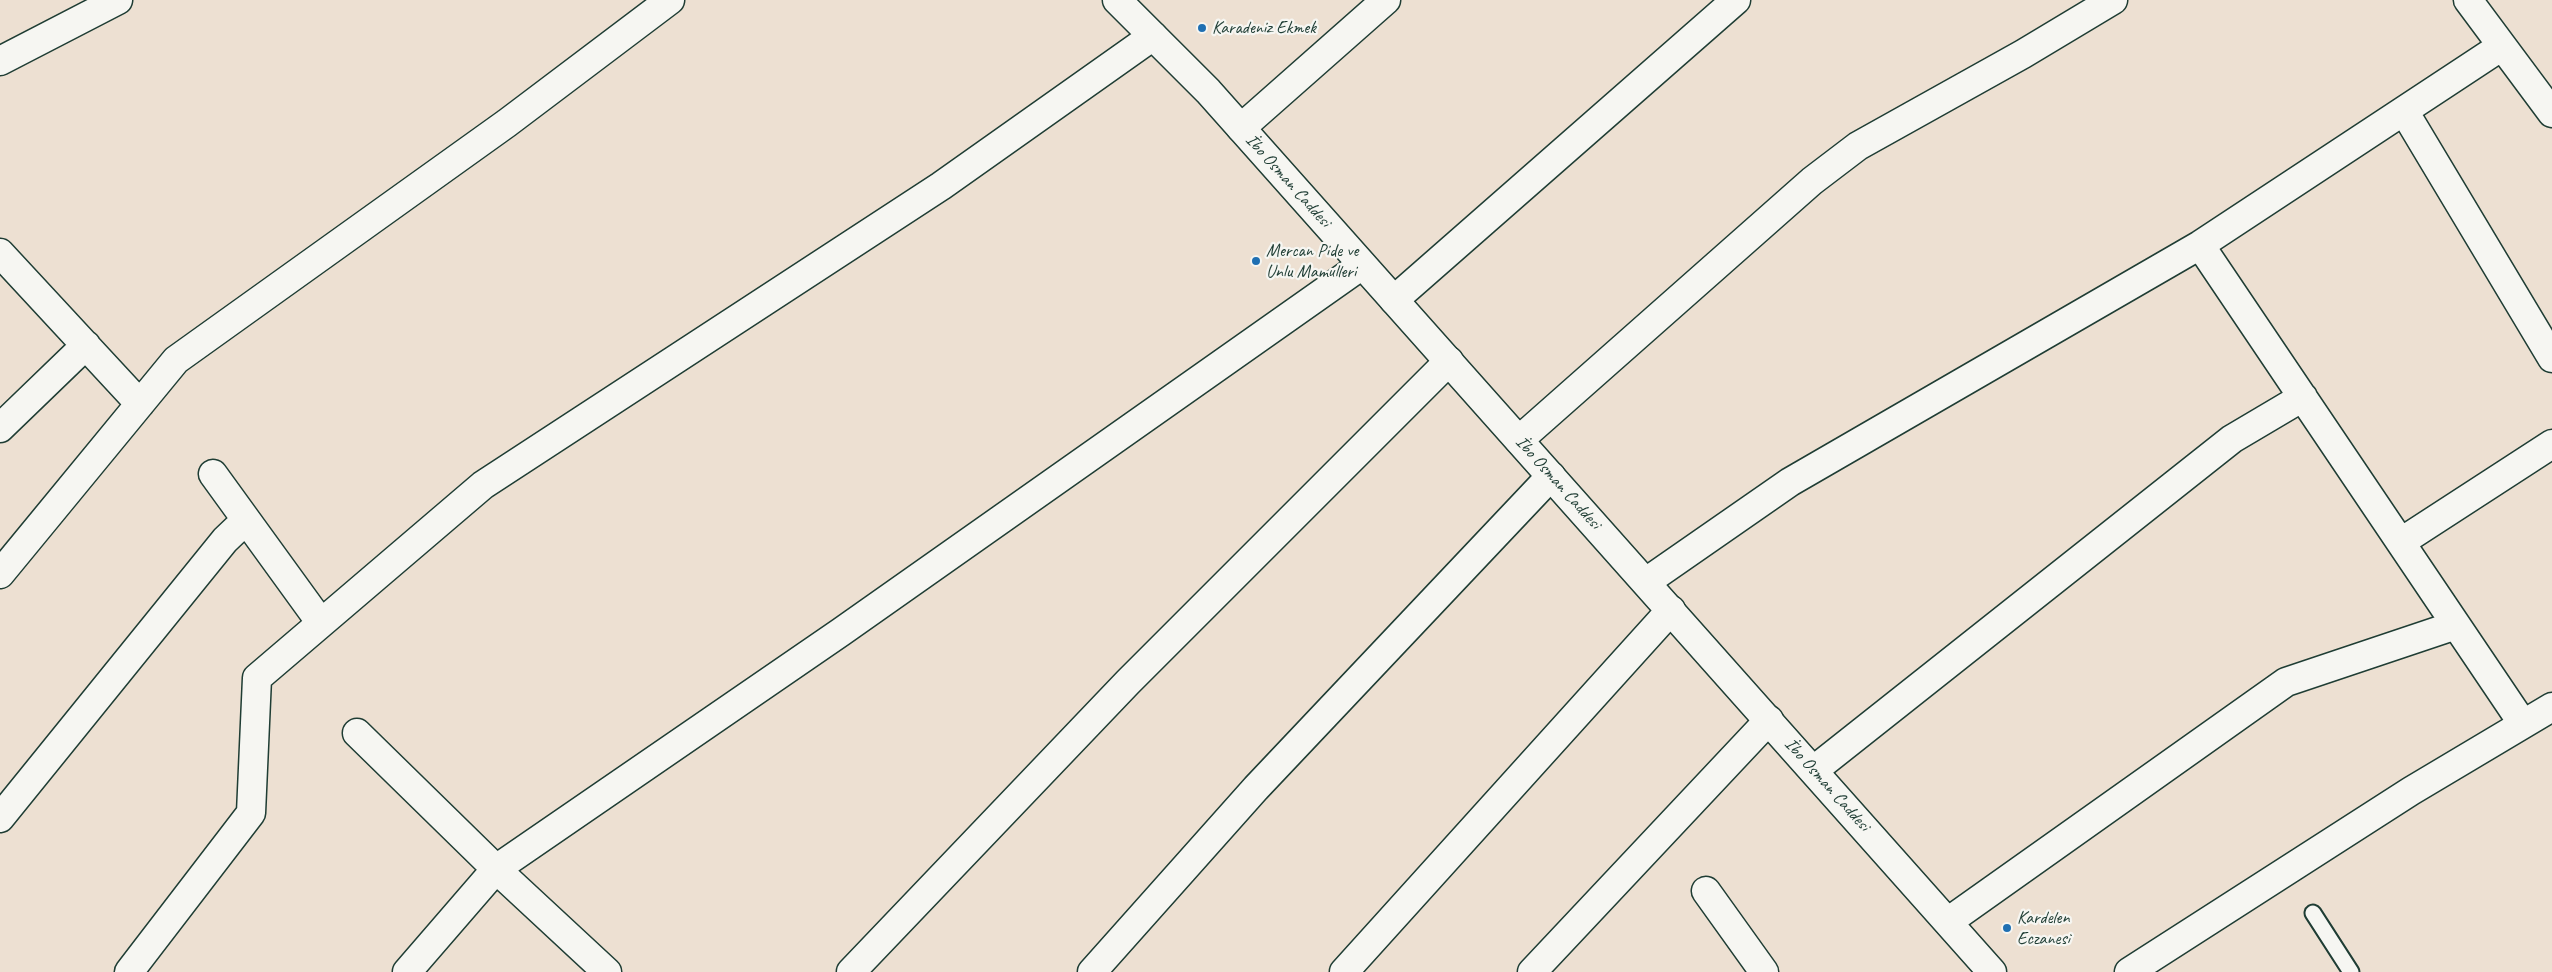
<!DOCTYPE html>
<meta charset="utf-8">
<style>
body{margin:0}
canvas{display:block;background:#ede0d2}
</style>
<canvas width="2552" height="972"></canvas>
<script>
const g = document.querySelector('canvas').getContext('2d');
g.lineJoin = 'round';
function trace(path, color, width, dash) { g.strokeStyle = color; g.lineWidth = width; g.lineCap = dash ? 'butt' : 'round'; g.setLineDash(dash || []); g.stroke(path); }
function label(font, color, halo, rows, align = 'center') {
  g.font = font + ' Caveat,sans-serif'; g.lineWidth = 4.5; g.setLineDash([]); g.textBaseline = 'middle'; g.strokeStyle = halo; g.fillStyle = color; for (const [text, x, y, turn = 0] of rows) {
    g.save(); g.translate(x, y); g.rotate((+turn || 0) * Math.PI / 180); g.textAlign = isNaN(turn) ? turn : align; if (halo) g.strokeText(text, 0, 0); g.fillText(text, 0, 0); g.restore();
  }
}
const lane = new Path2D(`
 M2313,913L2351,972`);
const street = new Path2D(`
 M2468,0L2552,113
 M0,61L118,0
 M2404,111L2552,358
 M1241,128L1386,0
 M2200,245L2523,724
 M0,253L140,404
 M1394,300L1736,0
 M0,428L86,345
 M1519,440L1812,181L1858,146L2023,54L2113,0
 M213,474L321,623
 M2401,542L2552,444
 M0,574L176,360L507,123L670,0
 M1646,582L1790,482L2200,245L2502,46
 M357,733L496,869L607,972
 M1814,770L2232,439L2303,397
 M0,818L225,540L246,520
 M1706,891L1764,972
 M1949,921L2286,682L2456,625
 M129,972L251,813L257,678L483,485L941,186L1153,36
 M407,972L496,869L841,632L1362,265
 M851,972L1128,682L1449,361
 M1092,972L1256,788L1551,476
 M1344,972L1671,610
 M1532,972L1769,720
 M2129,972L2411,791L2552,707`);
const secondary = new Path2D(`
 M1117,0L1208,91L1992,972`);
const markers = [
 [1202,28,5,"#1f6fb2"],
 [1256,261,5,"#1f6fb2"],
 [2007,928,5,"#1f6fb2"]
];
const poiNames = [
 ["Karadeniz Ekmek",1212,28],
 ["Mercan Pide ve",1266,251],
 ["Unlu Mamulleri",1266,272],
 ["Kardelen",2017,918],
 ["Eczanesi",2017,939]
];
const streetNames = [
 ["İbo Osman Caddesi",1288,181,48],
 ["İbo Osman Caddesi",1558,483,48],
 ["İbo Osman Caddesi",1827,785,48]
];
trace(lane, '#1f3d34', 19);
trace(street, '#1f3d34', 31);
trace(secondary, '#1f3d34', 31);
trace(lane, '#f6f6f2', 15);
trace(street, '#f6f6f2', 28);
trace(secondary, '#f6f6f2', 28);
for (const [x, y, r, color] of markers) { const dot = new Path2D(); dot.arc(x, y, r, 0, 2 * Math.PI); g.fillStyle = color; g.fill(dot); trace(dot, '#f6f6f2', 2); }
label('18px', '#1f3d34', '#f6f6f2', poiNames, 'left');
label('18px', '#1f3d34', '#f6f6f2', streetNames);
</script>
